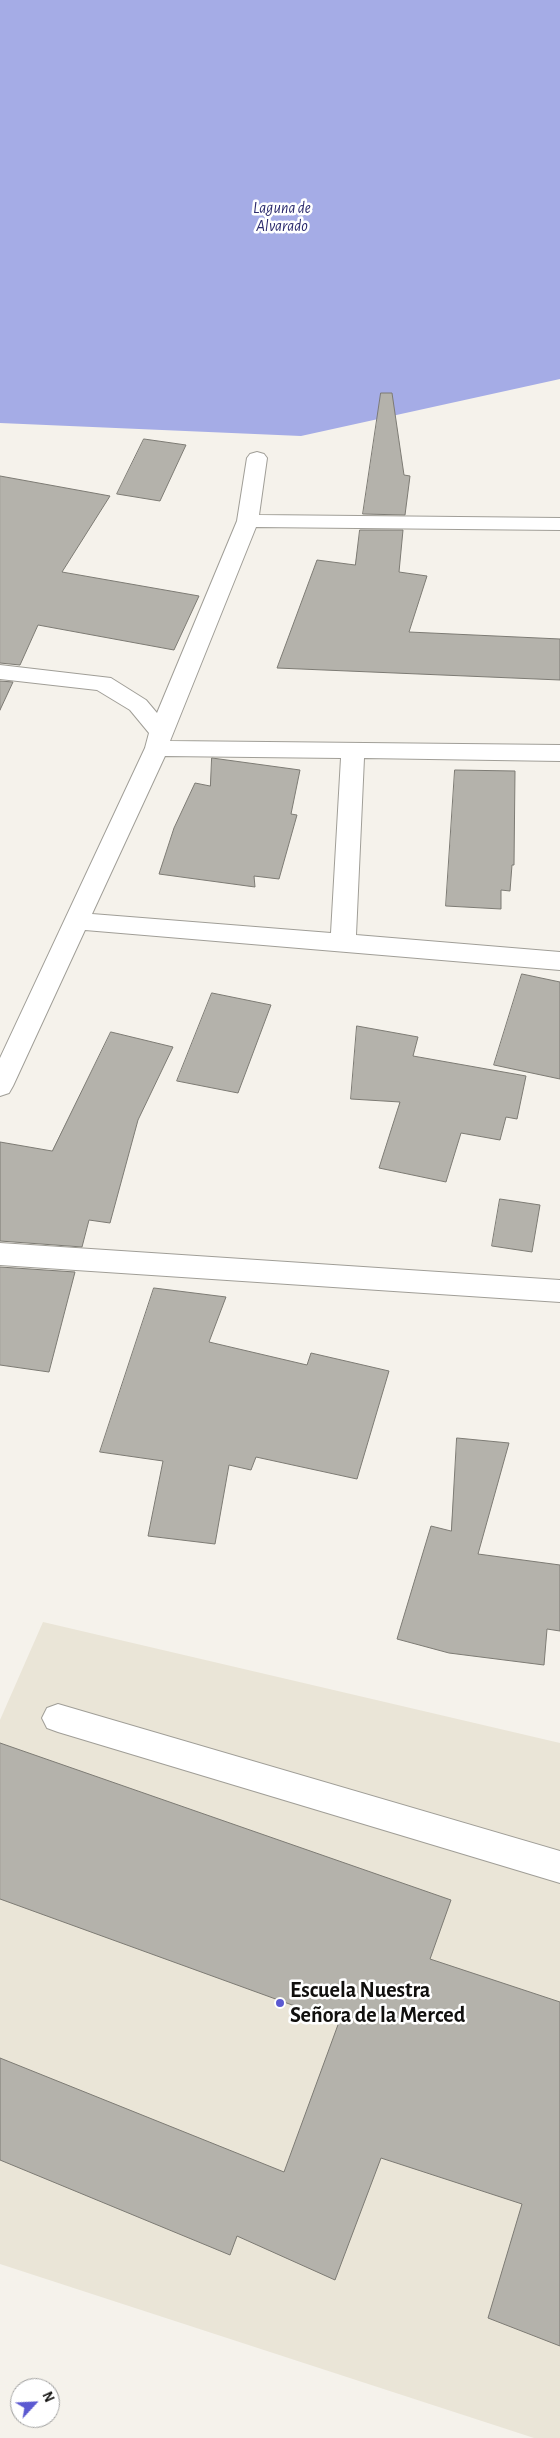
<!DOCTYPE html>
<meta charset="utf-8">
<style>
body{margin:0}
#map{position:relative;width:560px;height:2438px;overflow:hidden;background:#f5f2eb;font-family:"Alegreya Sans",sans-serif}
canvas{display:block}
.north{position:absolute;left:10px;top:2378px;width:50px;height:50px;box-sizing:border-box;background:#fff;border:1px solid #9f9f9e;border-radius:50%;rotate:65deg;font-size:14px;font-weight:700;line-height:20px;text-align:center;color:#100f0d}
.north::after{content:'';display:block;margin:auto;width:18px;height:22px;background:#5b59d1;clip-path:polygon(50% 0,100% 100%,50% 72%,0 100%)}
</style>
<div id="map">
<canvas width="560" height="2438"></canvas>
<div class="north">N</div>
</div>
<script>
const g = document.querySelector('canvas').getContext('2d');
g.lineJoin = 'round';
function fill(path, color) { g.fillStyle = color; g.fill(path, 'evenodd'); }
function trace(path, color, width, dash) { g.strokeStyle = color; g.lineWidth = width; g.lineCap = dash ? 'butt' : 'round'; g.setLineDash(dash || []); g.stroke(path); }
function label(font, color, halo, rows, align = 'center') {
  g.font = font + ' "Alegreya Sans",sans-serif'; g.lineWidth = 5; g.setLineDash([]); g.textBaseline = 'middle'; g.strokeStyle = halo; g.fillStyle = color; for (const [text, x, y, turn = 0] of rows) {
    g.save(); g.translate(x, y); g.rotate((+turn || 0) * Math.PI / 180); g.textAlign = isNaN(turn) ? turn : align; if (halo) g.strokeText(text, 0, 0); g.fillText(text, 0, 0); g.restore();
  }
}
const built = new Path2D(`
 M43,1622L560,1743V2438H534L0,2264V1720Z`);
const water = new Path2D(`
 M0,0H560V379L301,436L0,423Z`);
const building = new Path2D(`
 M381,393H392L404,475L410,476L405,515L363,514Z
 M144,439L186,445L160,501L117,494Z
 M0,476L110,496L62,572L199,596L174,650L38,625L20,665L0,663Z
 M360,530H403L399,572L427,576L409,632L560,639V680L277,668L317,560L355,565Z
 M0,681L13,682L0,710Z
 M212,758L300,770L291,814L297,815L279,879L254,876L255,887L159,874L174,828L195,783L210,786Z
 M455,770L515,771L514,865H512L510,891L501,890V909L446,906Z
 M522,974L560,982V1079L494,1065Z
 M212,993L271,1005L238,1093L177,1081Z
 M357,1026L418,1037L413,1056L526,1076L517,1119L506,1117L500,1140L461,1133L446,1182L379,1168L400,1102L351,1099Z
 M111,1032L173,1047L138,1120L110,1223L89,1220L82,1247L0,1241V1142L52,1151Z
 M500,1199L540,1205L532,1252L492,1246Z
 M0,1267L75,1272L49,1372L0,1365Z
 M154,1288L226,1297L209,1342L307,1365L311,1353L389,1371L357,1479L256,1457L251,1470L229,1465L215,1544L148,1536L163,1461L100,1452Z
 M457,1438L509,1443L478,1554L560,1565V1631L547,1629L544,1665L449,1653L397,1639L431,1526L451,1531Z
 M0,1743L451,1900L430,1959L560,2002V2346L488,2318L522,2204L381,2158L335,2280L237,2236L230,2255L0,2160V2058L284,2172L339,2022L0,1899Z`);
const lane = new Path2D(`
 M58,1704L560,1851V1883L58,1732L47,1728L42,1718L47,1708Z`);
const street = new Path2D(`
 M257,452L264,454L267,458L259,515L560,518V530L256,527L170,741L560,745V761L364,758L356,935L560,952V970L85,930L13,1086L9,1093L0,1096V1058L145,748L149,733L130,710L97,690L0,679V665L111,678L146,700L157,713L237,521L247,458L250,454ZM165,756L341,758L331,933L92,914Z
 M0,1243L560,1280V1302L0,1265Z`);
const markers = [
 [280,2003,5,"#5b59d1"]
];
const farWaternames = [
 ["Laguna de",282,208],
 ["Alvarado",282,226]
];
const nearPoinames = [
 ["Escuela Nuestra",290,1990],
 ["Señora de la Merced",290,2015]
];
fill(built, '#eae5d7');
fill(water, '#a5ace6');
fill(building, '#b4b2ab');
trace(building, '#7d7b74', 1);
trace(lane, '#a09e97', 2);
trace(street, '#a09e97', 2);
fill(lane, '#fff');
fill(street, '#fff');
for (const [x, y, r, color] of markers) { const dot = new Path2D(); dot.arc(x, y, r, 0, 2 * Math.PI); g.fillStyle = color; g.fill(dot); trace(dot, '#fff', 2); }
label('italic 16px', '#2c2b6e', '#fff', farWaternames);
label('bold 22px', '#100f0d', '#fff', nearPoinames, 'left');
</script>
